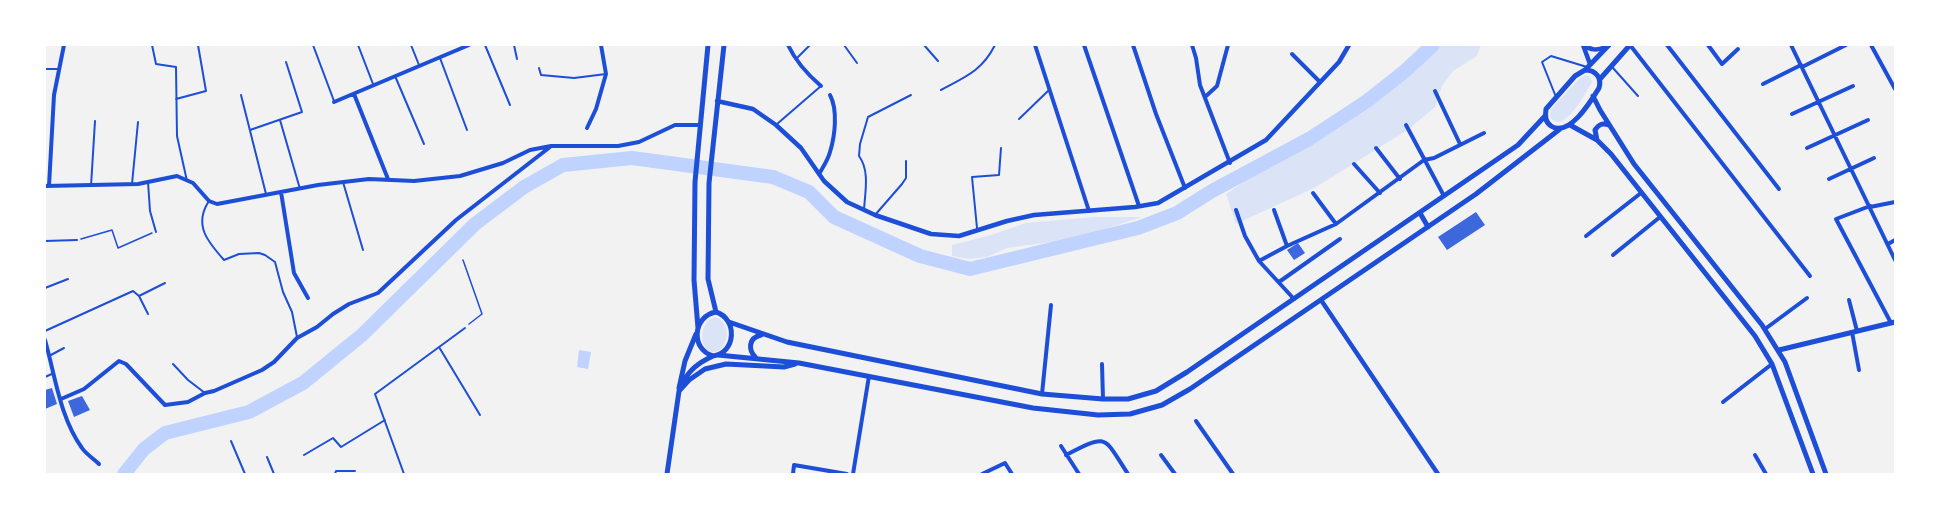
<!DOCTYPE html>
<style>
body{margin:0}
#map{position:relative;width:1940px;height:519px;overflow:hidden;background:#f2f2f2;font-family:"Archivo Narrow",sans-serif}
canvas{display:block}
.frame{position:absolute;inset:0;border:46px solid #fff;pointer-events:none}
</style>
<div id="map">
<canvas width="1940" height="519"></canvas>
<div class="frame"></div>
</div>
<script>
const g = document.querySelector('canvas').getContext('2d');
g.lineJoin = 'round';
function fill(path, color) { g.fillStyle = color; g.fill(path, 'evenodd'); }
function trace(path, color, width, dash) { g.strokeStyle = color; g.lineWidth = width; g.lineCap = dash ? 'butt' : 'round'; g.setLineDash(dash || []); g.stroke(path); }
const green = new Path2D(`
 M1442,45H1481L1477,56L1453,71L1442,86L1435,107L1409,129L1316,187L1236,224L1226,194L1433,54Z
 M1585,75L1590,76L1592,82C1587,91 1567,128 1555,121C1549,119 1550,114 1551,109L1580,78Z
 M1094,217H1142L1074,239L1007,248L987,257L969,259L952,256V245L991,235L1026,223Z
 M714,317C734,320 728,354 712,352C698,349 699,323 714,317Z`);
const water = new Path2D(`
 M579,350L591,352L588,369L577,367Z`);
const river = new Path2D(`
 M124,474L144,449L165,433L249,412L303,383L362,335L475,224L524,187L563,165L632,158L773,177L809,192L834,217L920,256L970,269L1138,228L1177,213L1212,191L1309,139L1367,101L1405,71L1433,45`);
const building = new Path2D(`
 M1476,212L1485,225L1447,250L1438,237Z
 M1298,243L1305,253L1294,260L1287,250Z
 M52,388L57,404L45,409V390Z
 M82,396L90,410L74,417L68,401Z`);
const path = new Path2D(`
 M81,239L112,230L118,248L152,233
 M463,260L482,314L469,324`);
const service = new Path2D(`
 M152,45L156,64L176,67L177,136L187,181
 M313,45L334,101
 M358,45L373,84
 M411,45L419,65
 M485,45L510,105
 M514,45L517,59
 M844,45L857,63
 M924,45L938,61
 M440,58L467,130
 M797,58L810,45
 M539,68L541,75L574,78L606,74
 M1613,68L1638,96
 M45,69H59
 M395,76L424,144
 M941,90C965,77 982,71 995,45
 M241,95L266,194
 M1556,97L1542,62L1551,56L1587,67
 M176,99L206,91L198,45
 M1019,119L1049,90
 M280,120L300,189
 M777,124L821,86
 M250,130L302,112L286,62
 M148,182L150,211L156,232
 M343,182L363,250
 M132,184L138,122
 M91,186L95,121
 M209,201C193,225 208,242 224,260L239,254L259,253L265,255L275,262L283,292L292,312L297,337
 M864,210C865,192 870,171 859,156L860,144L868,117L911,95
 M875,215L902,184L906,178V161
 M977,228L972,177L999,175L1001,148
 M45,241L77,240
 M45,288L68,279
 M139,296L148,314
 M45,331L133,291L139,296L165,283
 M439,347L480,415
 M49,356L64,348
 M173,364L188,380L205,393
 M45,377L54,373
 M231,441L245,474
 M304,455L333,438L341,447L385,420
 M267,457L274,474
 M335,474L336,471H355
 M404,474L375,394L465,328`);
const minor = new Path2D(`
 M788,45C796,62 807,74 821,86
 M1035,45L1089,211
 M1084,45L1139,206
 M1133,45L1156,114L1185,188
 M1192,45L1196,58L1200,85L1230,163
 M1630,45L1810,276
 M1667,45L1779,189
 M1708,45L1722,64L1738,49
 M1791,45L1895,260
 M1871,45L1895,89
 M1292,54L1320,82
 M1802,67L1846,45
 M1763,84L1801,65
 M1435,91L1460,144
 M354,94L388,179
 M1205,97L1217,86L1228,45
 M334,102L469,45
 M1792,114L1853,86
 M1406,125L1444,196
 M587,128L596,109L606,74L601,45
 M1376,148L1400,179
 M1807,148L1868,120
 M1354,164L1380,193
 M819,174C823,167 828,160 830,152C835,136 838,110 830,95
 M1829,179L1874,158
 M45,186L138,184L177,176L193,183L209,201L217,204L318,185L369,179L414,181L460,176L503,163L530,150L551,146H618L639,142L675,125H700
 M49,186L54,95L64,45
 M281,192L294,273L308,298
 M1313,193L1336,224
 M1870,206L1836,219L1891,323
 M1870,207L1895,202
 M1236,210L1245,236L1259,261L1294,299
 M1274,210L1287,246
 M1586,236L1641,193
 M1888,244L1895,240
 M1613,255L1660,217
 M1259,261L1287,246L1336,224L1424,160L1434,158L1484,133
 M1279,282L1340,239
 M1849,300L1857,331
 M1765,329L1807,298
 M1852,332L1859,370
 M45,340C55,375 60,418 82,448C86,454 94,459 99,464
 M1102,364L1103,399
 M1042,394L1051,305
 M61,399L84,389L119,361L126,364L165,405L188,402L205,393L214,391L262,370L274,362L297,338L317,327L333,314L349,304L378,293L456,220L550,147
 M1723,402L1772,364
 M1196,421L1233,474
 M1061,446L1079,474
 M1066,455C1109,433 1103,436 1128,474
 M1161,455L1175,474
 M1755,455L1766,474
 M793,474L794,465L847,474
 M853,474L869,376
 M982,474L1005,463L1012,474`);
const tertiary = new Path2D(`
 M1583,45C1591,50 1597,51 1605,47
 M1583,45L1590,64
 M717,101L753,109L776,125L801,148L824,181L847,202L875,215L931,234L959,236L1007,221L1034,215L1135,207L1158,203L1266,140L1339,62L1349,45
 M1321,300L1438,474`);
const secondary = new Path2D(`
 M1585,70C1596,70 1602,78 1599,88C1591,101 1569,138 1551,126C1545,122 1545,116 1546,109L1575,76Z
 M1585,70L1609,45
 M1600,79L1630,45
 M1593,96L1600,110L1634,164L1762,325L1785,362L1826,474
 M1570,125L1597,140L1611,154L1755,336L1772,364L1813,474
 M1597,140L1595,130C1599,124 1602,123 1609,125
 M1420,213L1428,227
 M716,312L708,279L709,183L724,45
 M716,312C738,319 736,353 713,356C690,349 693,316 716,312Z
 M729,322L787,342L1042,394L1103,399H1128L1156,391L1187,372L1518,145L1545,116
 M698,328L694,280L695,182L708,45
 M1779,350L1895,322
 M718,355L799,363L1033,408L1098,415L1130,414L1162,405L1190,389L1476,194L1560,129
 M756,358C748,350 748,338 761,335
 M682,384C689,370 698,363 713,356
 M679,388L685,361L696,334
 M667,474L679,391L689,380L705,369L726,364L784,367L795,364`);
fill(green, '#dbe4f7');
fill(water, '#bfd3fe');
trace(river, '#bfd3fe', 14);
fill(building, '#3d67dc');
trace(path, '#1d4ed8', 1.5);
trace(service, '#1d4ed8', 2);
trace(minor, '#1d4ed8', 4);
trace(tertiary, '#1d4ed8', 4.5);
trace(secondary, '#1d4ed8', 5);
</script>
